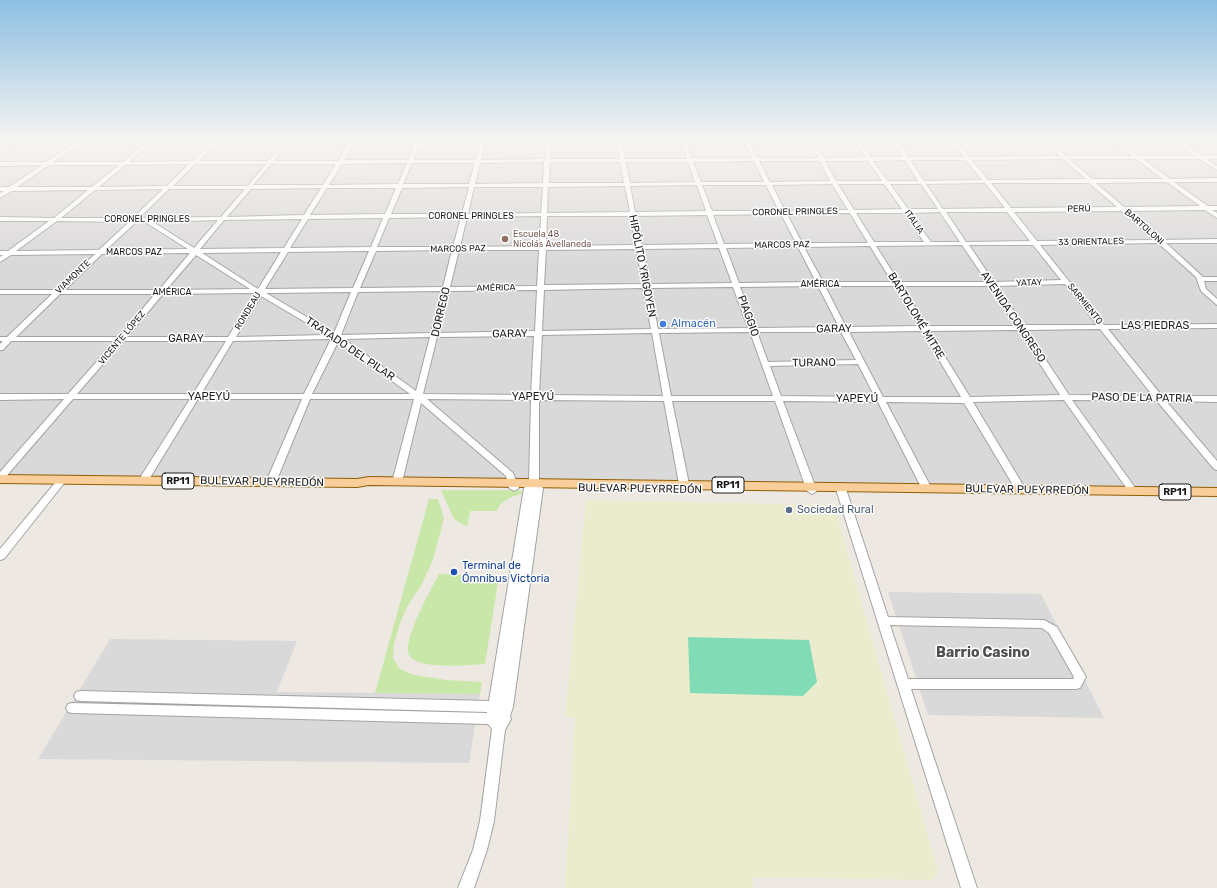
<!DOCTYPE html>
<meta charset="utf-8">
<style>
body{margin:0}
canvas{display:block;background:#ede9e2}
</style>
<canvas width="1217" height="888"></canvas>
<script>
const g = document.querySelector('canvas').getContext('2d');
g.lineJoin = 'round';
function fill(path, color) { g.fillStyle = color; g.fill(path, 'evenodd'); }
function trace(path, color, width, dash) { g.strokeStyle = color; g.lineWidth = width; g.lineCap = dash ? 'butt' : 'round'; g.setLineDash(dash || []); g.stroke(path); }
function label(font, color, halo, rows, align = 'center') {
  g.font = font + ' Rubik,sans-serif'; g.lineWidth = 3; g.setLineDash([]); g.textBaseline = 'middle'; g.strokeStyle = halo; g.fillStyle = color; for (const [text, x, y, turn = 0] of rows) {
    g.save(); g.translate(x, y); g.rotate((+turn || 0) * Math.PI / 180); g.textAlign = isNaN(turn) ? turn : align; if (halo) g.strokeText(text, 0, 0); g.fillText(text, 0, 0); g.restore();
  }
}
const residential = new Path2D(`
 M0,141H1217V492L0,479Z
 M888,592L1041,594L1104,718L928,715Z
 M110,639L297,641L277,692L480,694L469,763L38,759Z`);
const farmland = new Path2D(`
 M586,500L834,505L938,872L933,880L752,877L753,888H565L575,718L565,717Z`);
const grass = new Path2D(`
 M441,490H519L523,493C514,496 499,501 497,511H470L467,527L454,519Z
 M429,499H438L444,518L433,560L422,584L407,607L400,623L394,644L393,658L400,669L414,675L446,680L482,682L480,694L375,693Z
 M439,574L499,576L485,664C470,665 419,670 410,656C400,643 432,588 439,574Z`);
const pitch = new Path2D(`
 M688,637L809,640L817,682L803,696L690,693Z`);
const minor = new Path2D(`
 M10,141H16L0,152V148Z
 M77,141H83L53,162H123L148,141H153L129,162L193,161L214,141H219L199,161H268L285,141H290L274,161H338L350,141H355L344,160H408L416,141H421L413,160H476L481,141H485L481,160L545,159L546,141H550V159H620L617,141H621L625,159H687L681,141H686L692,158H752L744,141H749L757,158H819L808,141H813L824,158L866,157L855,141H860L871,157H903L892,141H897L908,157H964L952,141H957L969,157L1060,156L1043,141H1048L1066,156H1132L1113,141H1118L1139,156H1195L1174,141H1180L1202,156L1217,155V159H1206L1217,166V170L1199,159H1143L1170,179L1217,178V182H1174L1208,206H1217V210H1212L1217,213V218L1205,210L1128,211L1161,240L1217,239V243H1166L1203,277H1217V281H1204L1206,289L1217,299V305L1201,291L1196,277L1158,243L1040,245L1104,325L1217,324V328L1108,329L1162,396H1217V402L1166,401L1217,461V470L1214,469L1157,401L1072,400L1136,489L1138,491L1133,494L1130,493L1064,400L973,402L1026,490L1021,493L1016,490L964,403L886,402L932,489L927,492L922,489L878,402L783,401L817,491L812,494L807,491L775,401H672L689,484L684,487L679,484L664,401L539,400V483L543,488L513,707L510,716L511,719L505,730L494,821L487,850L474,888H458L473,850L480,821L492,729L488,724L72,713L68,712L66,708L68,704L72,703L487,713V712L80,701L76,700L74,696L76,692L80,691L489,701L524,488L529,482L531,400L427,399L513,473L519,488L514,491L509,488L506,476L421,403L402,482L397,485L394,484L392,482L414,399H310L276,482L271,485L266,482L302,399H198L148,481L143,484L138,481L190,399H73L3,480L0,481V472L64,399L0,400V394H68L115,341H11L3,350H0V344L3,341H0V337H7L52,294H0V290H57L95,254L11,255L0,262V257L3,255H0V251H8L49,221H0V217L54,218L88,190L12,191L0,198V193L4,191H0V187H9L42,165L0,166V162H46ZM1063,159L1086,179L988,180L972,160ZM1069,159H1136L1163,179H1092ZM905,160L918,181H888L873,161ZM910,160H966L982,180L924,181ZM754,161L764,182H701L693,162ZM759,161H820L830,181L770,182ZM825,161H868L882,181H836ZM544,162L543,183L475,184L480,163ZM550,162H620L624,183H549ZM626,162H688L695,182L630,183ZM407,163L398,184L329,185L342,164ZM412,163H475L469,184H403ZM189,164L167,186L99,187L125,165ZM195,164H266L248,186H173ZM271,164H336L323,185H253ZM49,165H119L92,187H17ZM1167,182L1200,206L1124,207L1096,183ZM985,183L1005,208L943,209L926,184ZM991,183H1089L1117,207L1011,208ZM832,184L848,210L785,211L772,185ZM838,184H884L902,209L854,210ZM890,184H921L938,209H908ZM697,185L706,211L635,212L630,186ZM702,185H766L779,211H712ZM625,186L630,212L547,213L548,187ZM469,187L462,214H391L402,188ZM474,187H543L541,213L468,214ZM321,188L304,215L227,217L251,189ZM327,188H396L385,214L310,215ZM163,189L133,218H61L95,190ZM169,189H245L221,217L139,218ZM1121,211L1154,240L1037,241L1014,212ZM940,212L960,242H931L910,213ZM946,212H1007L1030,241L966,242ZM850,213L868,243H802L787,214ZM856,213H904L924,242H874ZM781,214L796,243L724,244L713,215ZM707,215L718,244L642,245L636,216ZM541,216L540,246L460,247L467,217ZM547,216H630L636,245L546,246ZM461,217L453,247H377L389,218ZM383,218L371,247L290,248L308,219ZM302,219L284,248L200,249L224,220ZM218,220L194,248L153,222ZM57,221L129,222L99,250L16,251ZM136,222H145L188,249L106,250ZM962,245L987,282H899L876,246ZM969,245H1033L1061,280L994,282ZM870,246L892,282H823L804,247ZM798,247L816,282L739,283L726,248ZM719,248L732,283L650,284L643,249ZM636,249L643,284L544,285L546,250ZM452,250L443,287L360,288L376,251ZM459,250H539L537,286L450,287ZM369,251L353,288L265,289L288,252ZM281,252L258,289L202,253ZM190,253L159,290H65L102,254ZM196,255L250,289L166,290ZM1065,284L1097,325H1023L997,286ZM818,286L839,327L756,328L740,287ZM825,286H895L919,326L846,327ZM902,286H990L1016,326H927ZM733,287L748,328L658,329L650,288ZM643,288L651,329L542,331L544,290ZM537,290L535,331L438,333L449,291ZM442,291L431,333L341,335L358,292ZM351,292L334,333L266,293H273ZM255,293L228,337H127L163,294ZM60,294H155L119,337H16ZM261,296L327,335L236,337ZM1100,329L1153,396L1069,395L1026,330ZM1018,330L1060,395L970,397L929,331ZM922,331L961,397H883L849,332ZM750,332L773,396H671L659,333ZM757,332H841L856,360L768,362ZM652,333L663,396L539,395L542,335ZM534,336L531,395L423,394L437,337ZM430,337L416,391L344,339ZM331,339L304,394H201L233,341ZM123,341H226L193,394H77ZM338,342L410,394H312ZM858,364L875,397L781,396L770,366Z
 M62,477L67,480L65,482L4,559L0,560V549L59,478Z
 M840,483L845,486L888,617L1044,620L1057,627L1086,677L1080,688L1076,689H911L977,888H961L835,486ZM890,625L1042,628L1049,633L1074,677L1073,679H908Z`);
const major = new Path2D(`
 M0,475L357,479L369,477L1217,488V496L369,485L357,487L0,483Z`);
const markers = [
 [505,239,4,"#8d6e63"],
 [663,324,4,"#3f7fe0"],
 [789,510,4,"#5c6f8a"],
 [454,572,4,"#1a4fb4"]
];
const farStreetnames = [
 ["PERÚ",1079,209,-1],
 ["CORONEL PRINGLES",795,212,-1],
 ["CORONEL PRINGLES",471,216],
 ["CORONEL PRINGLES",147,219],
 ["ITALIA",914,222,55],
 ["BARTOLONI",1144,227,41],
 ["33 ORIENTALES",1091,242,-1],
 ["MARCOS PAZ",782,245,-1],
 ["MARCOS PAZ",458,249,-1],
 ["MARCOS PAZ",134,252],
 ["VIAMONTE",73,277,-44],
 ["YATAY",1029,283,-2],
 ["AMÉRICA",820,284],
 ["AMÉRICA",496,288,-1],
 ["AMÉRICA",172,292],
 ["SARMIENTO",1085,304,51],
 ["RONDEAU",248,311,-59],
 ["VICENTE LÓPEZ",122,338,-50]
];
const farEducationnames = [
 ["Escuela 48",513,234],
 ["Nicolás Avellaneda",513,244]
];
const shields = [
 [178,481,32],
 [728,485,32],
 [1175,492,32]
];
const shieldNames = [
 ["RP11",178,481],
 ["RP11",728,485],
 ["RP11",1175,492]
];
const streetNames = [
 ["HIPÓLITO YRIGOYEN",642,266,79],
 ["DORREGO",441,312,-77],
 ["PIAGGIO",748,316,70],
 ["BARTOLOMÉ MITRE",916,316,59],
 ["AVENIDA CONGRESO",1013,317,56],
 ["LAS PIEDRAS",1155,326],
 ["GARAY",834,329,-1],
 ["GARAY",510,334,-1],
 ["GARAY",186,339],
 ["TRATADO DEL PILAR",350,349,34],
 ["TURANO",814,363,-1],
 ["YAPEYÚ",209,397],
 ["YAPEYÚ",533,397],
 ["PASO DE LA PATRIA",1142,398,1],
 ["YAPEYÚ",857,399],
 ["BULEVAR PUEYRREDÓN",262,482,1],
 ["BULEVAR PUEYRREDÓN",640,489,1],
 ["BULEVAR PUEYRREDÓN",1027,490,1]
];
const shopNames = [
 ["Almacén",671,324]
];
const serviceNames = [
 ["Sociedad Rural",797,510]
];
const transitNames = [
 ["Terminal de",462,566],
 ["Ómnibus Victoria",462,579]
];
const nearNeighbourhoodnames = [
 ["Barrio Casino",983,653]
];
fill(residential, '#dad9d9');
fill(farmland, '#eaeccd');
fill(grass, '#c8e7a8');
fill(pitch, '#81dbb6');
trace(minor, '#a3a3a3', 2);
trace(major, '#8f5f04', 2);
fill(minor, '#fff');
fill(major, '#f9ce9b');
const sky = g.createLinearGradient(0, 0, 0, 266);
sky.addColorStop(0, '#8cbfe2');
sky.addColorStop(0.53, '#f7f5f2');
sky.addColorStop(1, '#f7f5f200');
g.fillStyle = sky;
g.fillRect(0, 0, 1217, 266);
for (const [x, y, r, color] of markers) { const dot = new Path2D(); dot.arc(x, y, r, 0, 2 * Math.PI); g.fillStyle = color; g.fill(dot); trace(dot, '#fff', 1.5); }
label('9px', '#1c1c1c', '#fff', farStreetnames);
label('9px', '#785e54', '#fff', farEducationnames, 'left');
for (const [x, y, w] of shields) { const box = new Path2D(); box.roundRect(x - w / 2, y - 8, w, 16, 3); g.fillStyle = '#fff'; g.fill(box); trace(box, '#1c1c1c', 1); }
label('bold 10px', '#1c1c1c', null, shieldNames);
label('11px', '#1c1c1c', '#fff', streetNames);
label('11px', '#366cbe', '#fff', shopNames, 'left');
label('11px', '#4e5e75', '#fff', serviceNames, 'left');
label('11px', '#164399', '#fff', transitNames, 'left');
label('bold 14px', '#4f4f4f', '#fff', nearNeighbourhoodnames);
</script>
